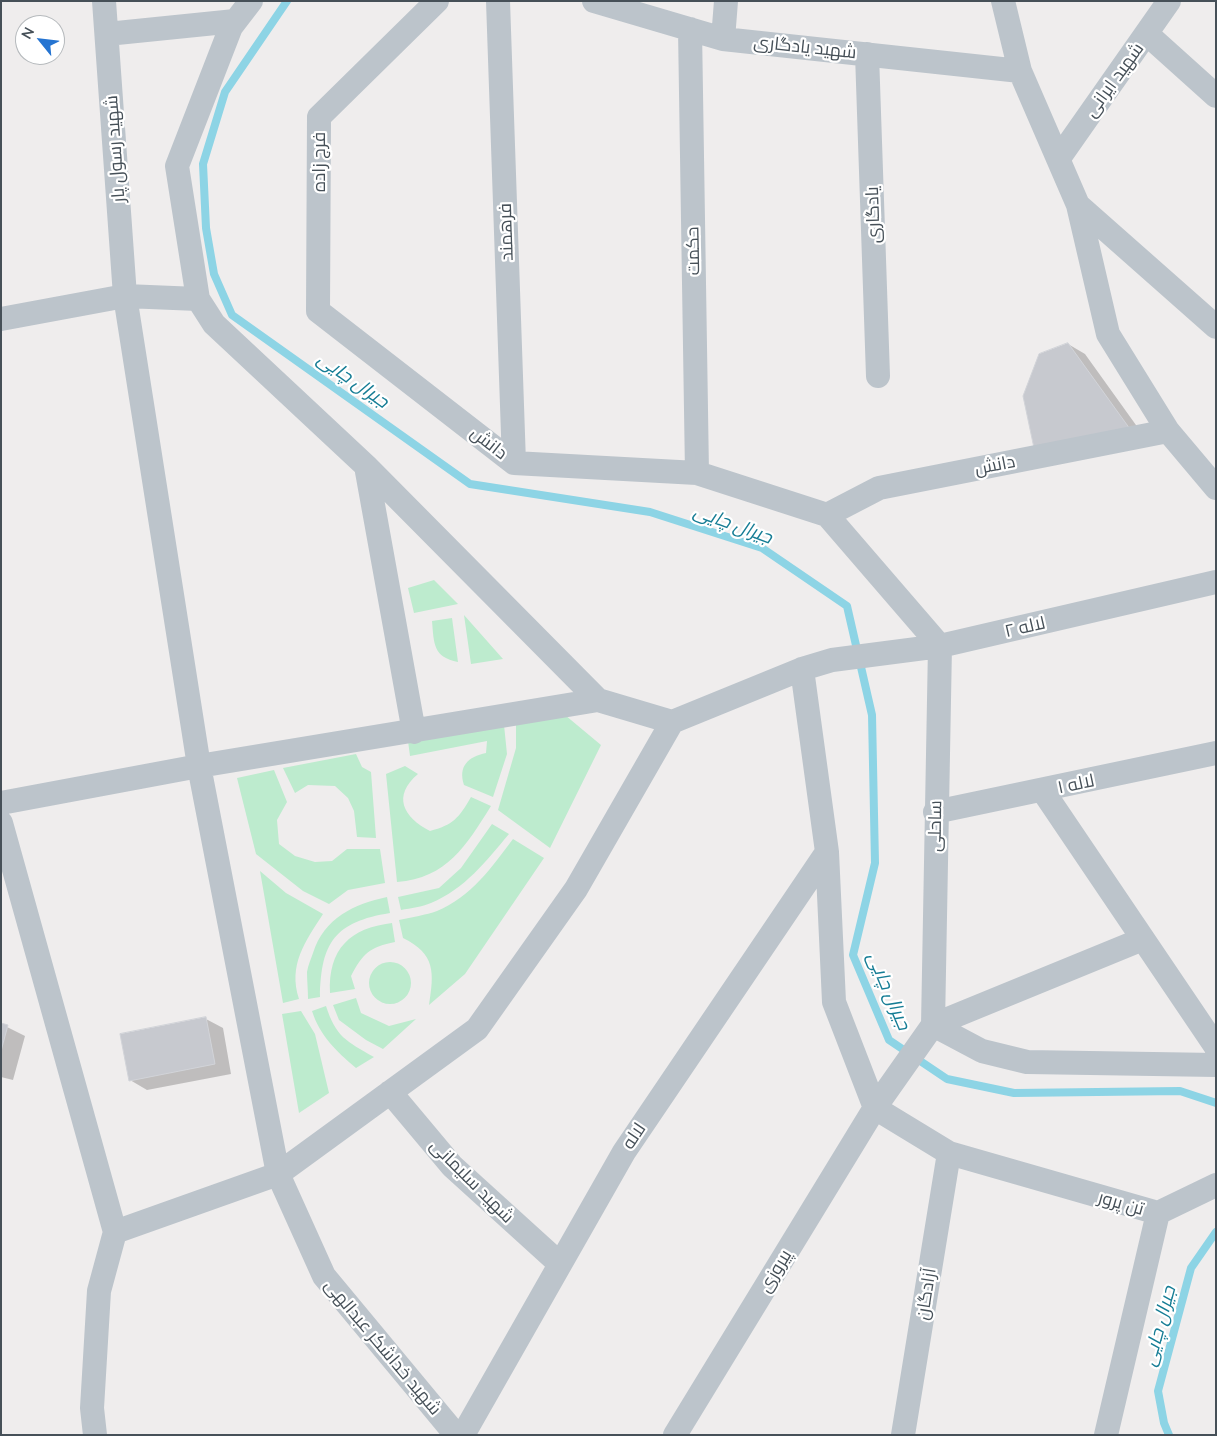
<!DOCTYPE html>
<meta charset="utf-8">
<style>
body{margin:0}
#map{position:relative;width:1217px;height:1436px;overflow:hidden;background:#efeded;font-family:Lato,sans-serif}
canvas{display:block}
.frame{position:absolute;inset:0;border:2px solid #465058;pointer-events:none}
.north{position:absolute;left:15px;top:15px;width:50px;height:50px;box-sizing:border-box;background:#fff;border:1px solid #b5b9bc;border-radius:50%;rotate:299deg;font-size:14px;font-weight:700;line-height:20px;text-align:center;color:#465058}
.north::after{content:'';display:block;margin:auto;width:18px;height:22px;background:#2574d1;clip-path:polygon(50% 0,100% 100%,50% 72%,0 100%)}
</style>
<div id="map">
<canvas width="1217" height="1436"></canvas>
<div class="frame"></div>
<div class="north">N</div>
</div>
<script>
const g = document.querySelector('canvas').getContext('2d');
g.lineJoin = 'round';
function fill(path, color) { g.fillStyle = color; g.fill(path, 'evenodd'); }
function trace(path, color, width, dash) { g.strokeStyle = color; g.lineWidth = width; g.lineCap = dash ? 'butt' : 'round'; g.setLineDash(dash || []); g.stroke(path); }
function label(font, color, halo, rows, align = 'center') {
  g.font = font + ' Lato,Cairo,sans-serif'; g.lineWidth = 4.5; g.setLineDash([]); g.textBaseline = 'middle'; g.strokeStyle = halo; g.fillStyle = color; for (const [text, x, y, turn = 0] of rows) {
    g.save(); g.translate(x, y); g.rotate((+turn || 0) * Math.PI / 180); g.textAlign = isNaN(turn) ? turn : align; if (halo) g.strokeText(text, 0, 0); g.fillText(text, 0, 0); g.restore();
  }
}
const green = new Path2D(`
 M434,580L458,604L414,613L408,588Z
 M464,615L503,659L471,664Z
 M452,618L458,662C433,657 434,644 432,621Z
 M565,715L601,745L550,848L498,810L516,748V725Z
 M504,725L507,754L493,797L464,785C458,766 468,757 486,753L487,741L410,756L408,741Z
 M356,754L362,767L371,772L376,838L357,837L354,811L348,798L335,786L308,785L295,793L283,768Z
 M405,766L418,774C392,796 403,817 430,831C453,825 459,818 471,797L491,806C466,846 447,878 397,882L386,774Z
 M274,770L287,802L277,820L279,844L295,856L315,862L332,861L347,849H380L385,883L348,890L329,904L303,891L256,854L237,778Z
 M492,824L509,834C486,861 465,889 431,903C422,907 411,908 401,910L398,897L439,888L461,868Z
 M513,839L544,858L465,974L429,1005C434,973 436,954 403,938L399,920C412,917 426,915 437,911C471,897 492,867 513,839Z
 M260,871L286,893L323,914C305,942 288,965 299,999L283,1003Z
 M387,897L390,913C335,922 321,942 320,997L308,999C308,990 307,981 307,972C308,965 311,959 313,953C324,918 354,904 387,897Z
 M392,923L395,942C370,947 363,953 351,976L355,989L330,993C328,949 350,928 392,923Z
 M369 983a21 21 0 1 1 42 0a21 21 0 1 1-42 0Z
 M356,998L361,1013L389,1026L416,1019L383,1049L366,1040L339,1020L333,1005Z
 M326,1006C336,1037 346,1041 374,1057L356,1068C336,1051 320,1036 312,1011Z
 M301,1011L315,1034L329,1093L299,1113L282,1014Z`);
const shadow = new Path2D(`
 M1068,344L1085,354L1146,439L1053,457Z
 M206,1019L223,1028L231,1074L147,1090L130,1080Z
 M1,1024L25,1036L13,1080L1,1077Z`);
const stream = new Path2D(`
 M287,1L225,92L203,164L206,228L214,274L232,315L470,484L650,512L762,548L847,606L872,715L875,863L853,955L889,1040L947,1079L1014,1093L1180,1091L1216,1103
 M1169,1435L1164,1423L1158,1391L1191,1268L1216,1232`);
const building = new Path2D(`
 M1068,343L1130,429L1034,448L1023,396L1039,354Z
 M206,1017L215,1064L129,1081L120,1034Z
 M1,1023L8,1025L1,1051Z`);
const street = new Path2D(`
 M437,1L319,117L318,311L514,463L697,473L827,515L940,646L933,1025L982,1051L1027,1062L1216,1065
 M498,1L514,463
 M594,1L723,39L1020,71
 M1003,1L1020,71L1078,205L1108,334L1168,431L1216,488
 M690,29L697,473
 M107,34L235,21
 M1147,34L1216,96
 M723,39L726,1
 M867,54L878,376
 M1059,158L1169,1
 M1078,205L1216,327
 M198,299L177,166L231,27L251,1
 M1,319L125,296L198,299L214,324L366,466L598,700
 M366,466L414,732
 M827,515L879,488L1168,431
 M802,669L827,852L834,1002L875,1108
 M672,722L802,669L832,660L940,646L1216,582
 M1043,791L1216,1047
 M1,803L199,766L598,700L672,722L576,889L477,1029L278,1174L199,766L125,296L104,1
 M935,812L1216,753
 M1,823L115,1232L99,1291L92,1408L95,1435
 M390,1092L452,1166L560,1264
 M875,1108L949,1153L1158,1213L1106,1435
 M1158,1213L1216,1185
 M115,1232L278,1174L324,1276L456,1435
 M463,1435L624,1152L827,852
 M675,1435L876,1106L933,1025L1143,939
 M903,1435L949,1153`);
const streetNames = [
 ["شهید یادگاری",805,47,6],
 ["شهید ایرانی",1114,80,-54],
 ["شهید رسول پار",115,149,-94],
 ["فرج زاده",319,162,-90],
 ["یادگاری",873,215,-92],
 ["فرهمند",506,232,-92],
 ["حکمت",693,251,-91],
 ["دانش",489,443,38],
 ["دانش",995,465,-11],
 ["لاله ۲",1025,627,-13],
 ["لاله ۱",1076,784,-12],
 ["ساحلی",935,826,-89],
 ["لاله",634,1136,-56],
 ["شهید سلیمانی",472,1181,45],
 ["تن پرور",1121,1203,16],
 ["پیروزی",775,1271,-59],
 ["آزادگان",926,1294,-81],
 ["شهید خداشکر عبدالهی",383,1347,50]
];
const waterNames = [
 ["جیرال چایی",353,380,35],
 ["جیرال چایی",733,524,20],
 ["جیرال چایی",889,991,67],
 ["جیرال چایی",1159,1326,-75]
];
fill(green, '#bdebce');
fill(shadow, '#0003');
trace(stream, '#8dd4e5', 8);
fill(building, '#c7c9cf');
trace(building, '#d1d3d8', 1);
trace(street, '#bcc4cb', 24);
label('18px', '#465058', '#fff', streetNames);
label('italic 19px', '#167d95', '#fff', waterNames);
</script>
